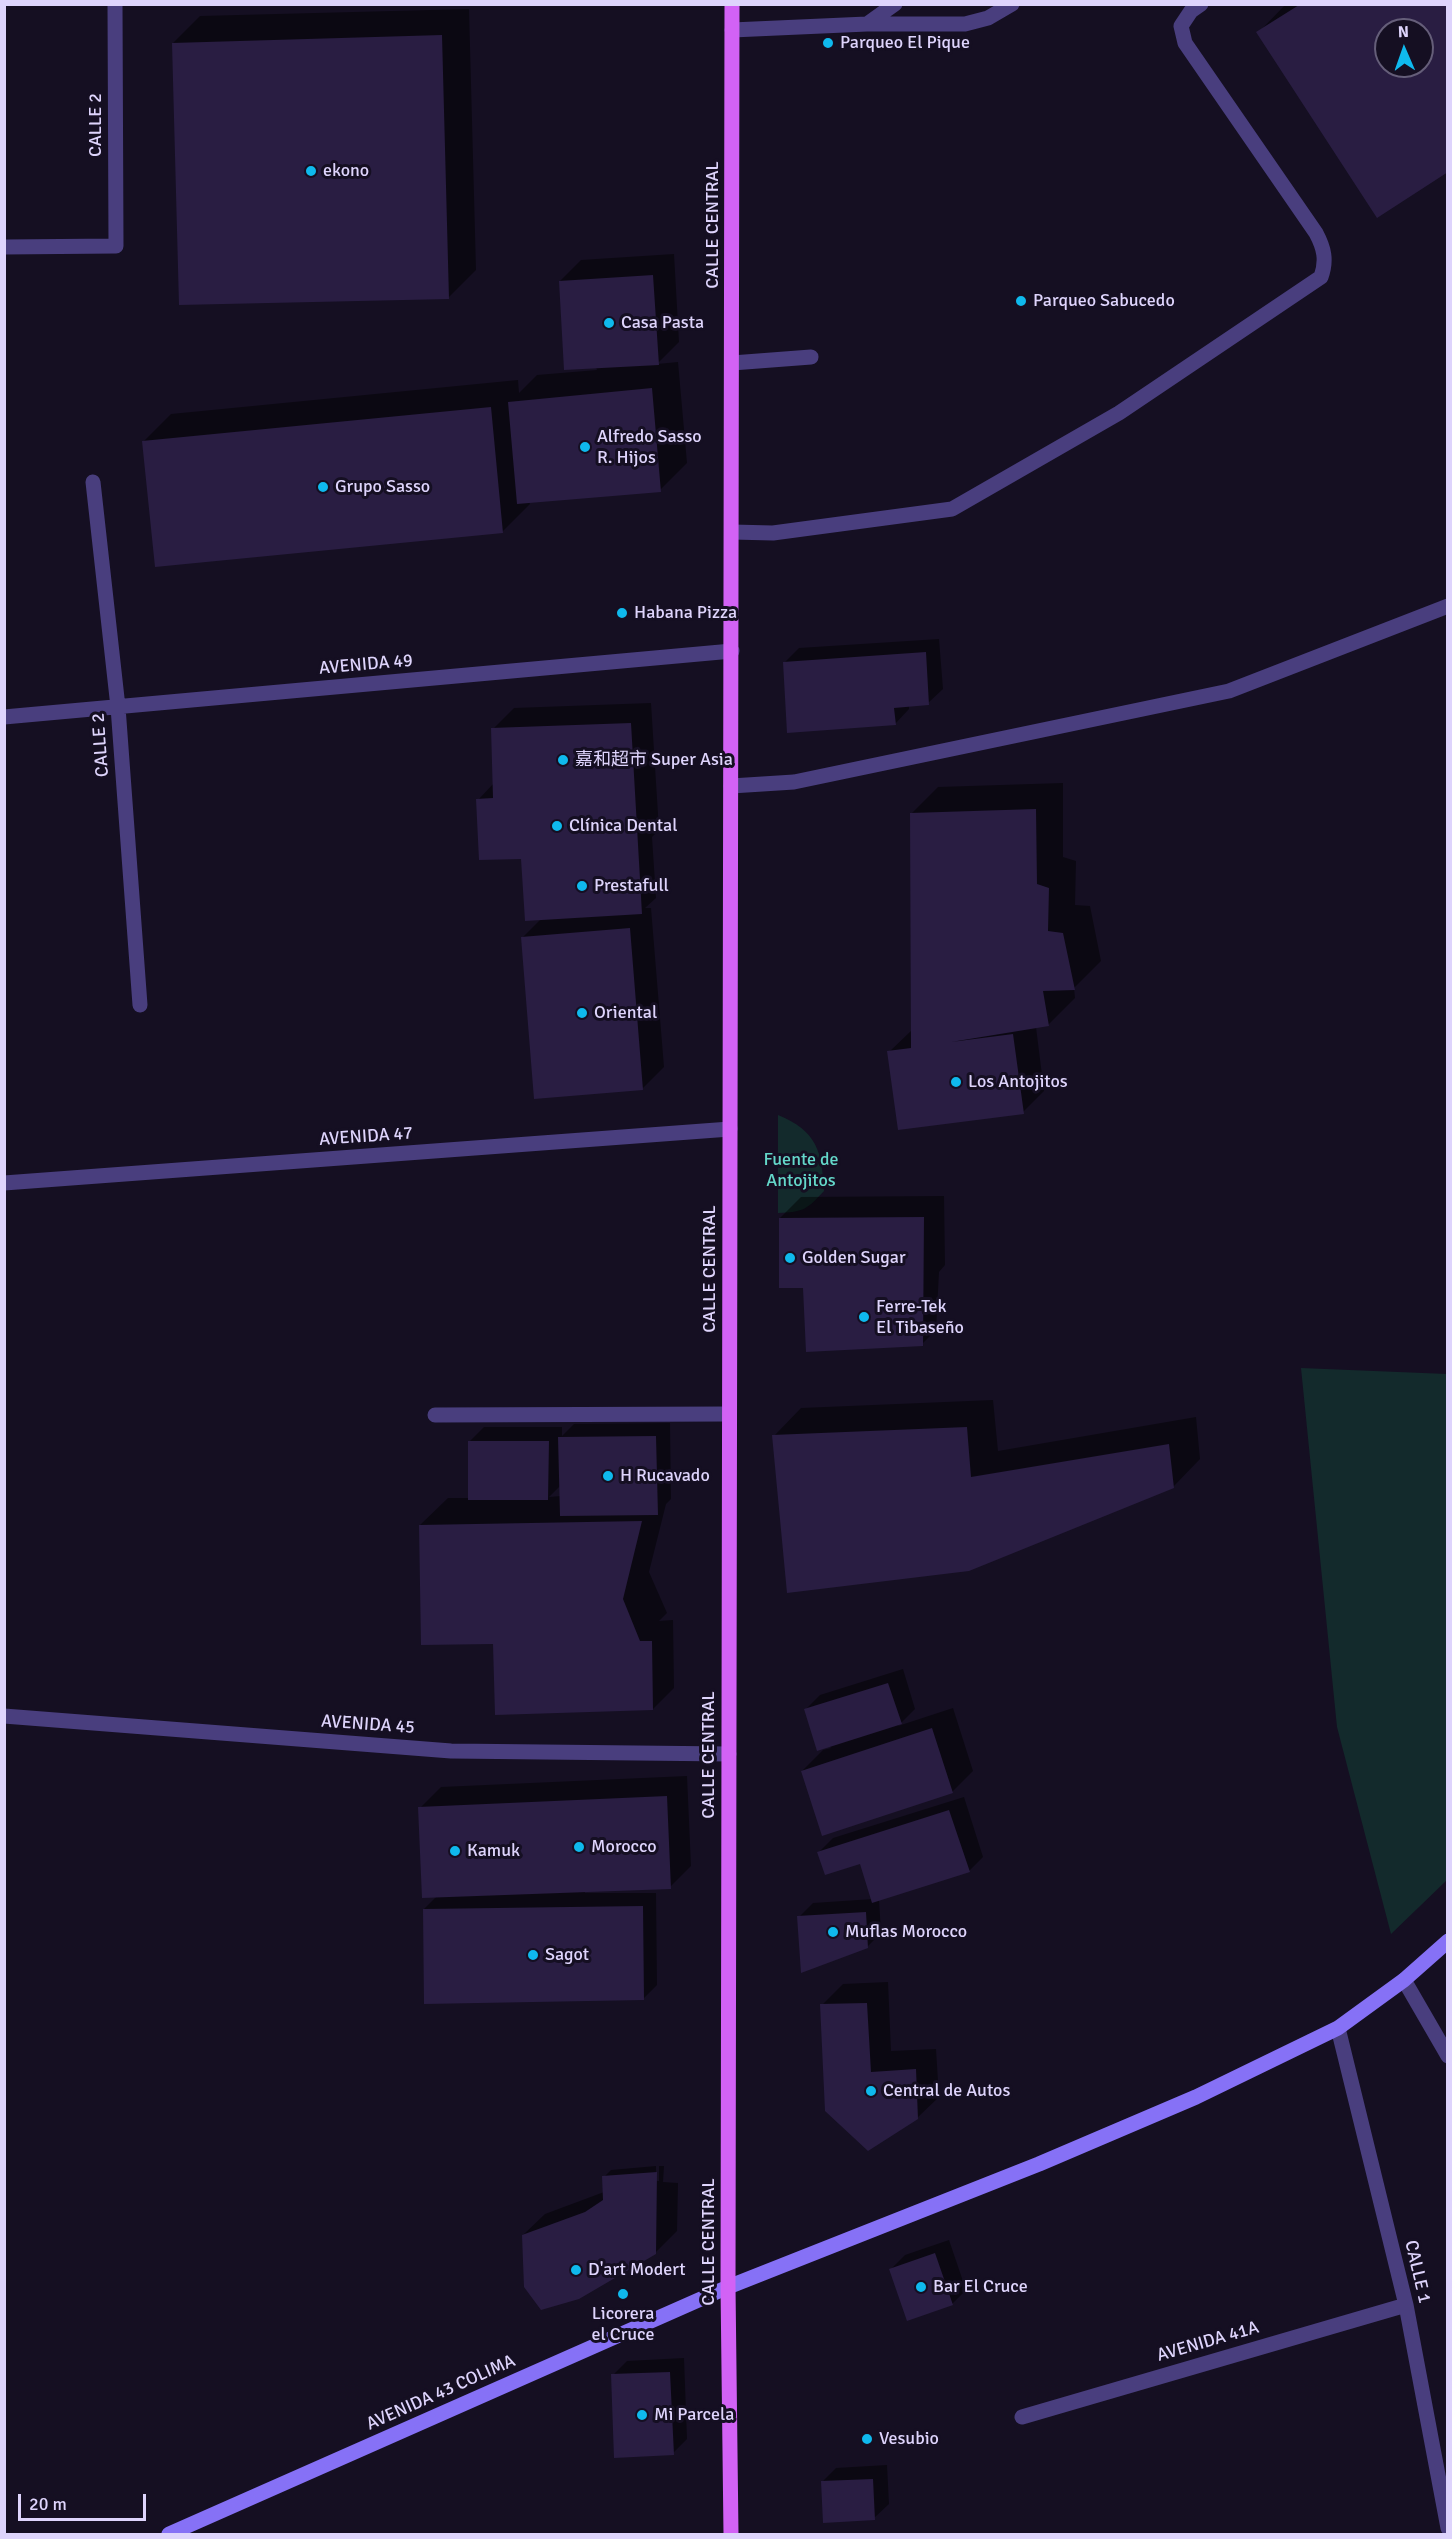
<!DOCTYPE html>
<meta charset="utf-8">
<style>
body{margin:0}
#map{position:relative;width:1452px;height:2539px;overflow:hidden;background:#150f22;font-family:Signika,sans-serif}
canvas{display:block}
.frame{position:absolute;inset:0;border:6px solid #ded4fc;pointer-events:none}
.north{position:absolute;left:1374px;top:18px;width:60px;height:60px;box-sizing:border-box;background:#150f22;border:2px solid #655e79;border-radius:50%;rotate:358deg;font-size:16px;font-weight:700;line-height:24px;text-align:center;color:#ded4fc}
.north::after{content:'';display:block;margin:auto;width:21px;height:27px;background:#0fb9ed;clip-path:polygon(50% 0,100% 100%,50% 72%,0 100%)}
.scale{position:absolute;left:18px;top:2494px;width:128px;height:27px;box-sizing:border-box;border:3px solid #ded4fc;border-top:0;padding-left:8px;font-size:18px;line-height:21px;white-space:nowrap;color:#ded4fc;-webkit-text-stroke:4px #150f22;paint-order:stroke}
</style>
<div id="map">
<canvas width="1452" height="2539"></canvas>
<div class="frame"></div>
<div class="north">N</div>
<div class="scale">20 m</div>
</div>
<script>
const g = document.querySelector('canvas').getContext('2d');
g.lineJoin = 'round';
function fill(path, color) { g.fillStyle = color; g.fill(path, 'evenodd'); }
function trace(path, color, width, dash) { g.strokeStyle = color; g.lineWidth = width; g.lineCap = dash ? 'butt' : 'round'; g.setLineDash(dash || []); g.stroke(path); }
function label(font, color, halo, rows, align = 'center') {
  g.font = font + ' Signika,"Noto Sans SC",sans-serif'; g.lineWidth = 6; g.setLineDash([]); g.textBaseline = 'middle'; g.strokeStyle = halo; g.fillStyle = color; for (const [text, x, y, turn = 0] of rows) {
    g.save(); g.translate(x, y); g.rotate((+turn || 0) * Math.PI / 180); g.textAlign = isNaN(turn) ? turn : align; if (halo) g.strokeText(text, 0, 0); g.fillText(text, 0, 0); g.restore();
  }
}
const green = new Path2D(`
 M778,1115C817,1131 822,1151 824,1191C807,1209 805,1212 778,1213Z
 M1301,1368L1447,1374V1880L1391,1934L1337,1727Z`);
const shadow = new Path2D(`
 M1286,4H1448V170L1258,33ZM1386,30H1422V66H1386Z
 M469,9L476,270L449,297L173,43L200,16Z
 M674,254L679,342L657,364L678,362L687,463L660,490L529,502L530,504L502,532L144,441L171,414L518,380L519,393L537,375L597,370L560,281L581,260Z
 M939,639L943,689L928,703L909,705V709L895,724L784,663L799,648Z
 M651,703L659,830L652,837L656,898L645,908H651L664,1067L643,1088L522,938L542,918L523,859L478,800L494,783L493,729L514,708Z
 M1063,783V857L1076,861L1075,905L1090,906L1101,961L1074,988L1075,998L1048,1025L1036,1027L1044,1091L1023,1112L889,1052L912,1030L911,814L938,787Z
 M944,1196L945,1265L939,1272L936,1330L922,1344L804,1289L780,1218L801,1197Z
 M993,1400L998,1451L1196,1417L1200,1459L1173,1487L969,1570L774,1436L801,1408Z
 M670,1423L671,1499L666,1504L649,1572L667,1613L659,1621L673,1620L674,1688L653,1709L494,1645L420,1525L448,1498H470V1441L484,1427H562V1436L574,1424ZM561,1485V1496L549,1497Z
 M903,1669L915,1709L898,1726L953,1708L973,1771L952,1792L802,1771L823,1750L831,1748L806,1709L820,1695Z
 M687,1776L691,1866L670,1887L585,1891V1893H656L657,1985L643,1999L424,1909L437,1896L420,1808L441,1787Z
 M964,1797L983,1857L969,1871L879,1899L881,1933L867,1947L799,1917L813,1903L873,1899L861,1862L819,1852L833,1838Z
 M888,1982L891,2051L936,2049L939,2097L917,2118L869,2149L822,2005L843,1984Z
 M656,2166V2181H659V2166H664L663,2182L678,2183L677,2231L655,2253L523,2235L545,2214L604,2192V2177L611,2170Z
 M949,2240L966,2290L952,2304L891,2269L905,2255Z
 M684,2358L687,2439L673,2453L613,2375L627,2361Z
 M887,2465L889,2504L874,2518L822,2482L836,2468Z`);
const building = new Path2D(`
 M1299,5H1448V172L1377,218L1256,32ZM1386,30H1422V66H1386Z
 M442,35L449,299L179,305L172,43Z
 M653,275L659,365L564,370L559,281Z
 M652,388L661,492L517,504L508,402Z
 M491,407L503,533L155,567L142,441Z
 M926,652L929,705L894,708L896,725L787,733L783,662Z
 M631,723L642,914L525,921L521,859L479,860L476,799L493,798L491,728Z
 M1036,809L1037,884L1049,888L1048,931L1063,933L1075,990L1043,991L1049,1026L951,1042L1013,1034L1024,1114L898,1130L887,1051L911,1048L910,813Z
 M630,928L643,1090L534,1099L521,937Z
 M924,1217L923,1346L806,1352L803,1288H779V1218Z
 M967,1427L971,1477L1169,1444L1174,1488L969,1571L787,1593L772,1435Z
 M656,1436L658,1515L560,1516L558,1437Z
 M468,1441H549L548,1500H468Z
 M642,1521L623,1599L640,1641H652L653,1710L495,1715L493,1644L421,1645L419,1525Z
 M888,1683L902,1724L817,1751L804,1709Z
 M932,1728L953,1793L822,1836L801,1771Z
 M667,1796L671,1889L422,1898L418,1807Z
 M949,1810L970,1872L872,1903L860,1864L825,1875L817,1852Z
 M643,1906L644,2000L424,2004L423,1909Z
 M866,1912L868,1948L801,1973L797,1916Z
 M867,2003L871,2072L916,2069L918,2119L868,2151L825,2111L820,2004Z
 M657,2172L656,2254L579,2299L541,2310L524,2287L522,2235L585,2212L603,2200L602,2176Z
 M935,2253L953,2305L907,2321L889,2269Z
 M670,2372L674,2455L614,2458L611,2374Z
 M873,2479L875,2520L823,2523L821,2481Z`);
const service = new Path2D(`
 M867,24L895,4
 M732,30L867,24H965L988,18L1012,4
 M732,363L811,357
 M732,532L773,533L952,509L1119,413L1321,277C1327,260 1324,248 1316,233L1185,43L1181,26L1191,11L1201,4
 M731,786L794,782L1229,691L1448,606
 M435,1415L729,1414`);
const minor = new Path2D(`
 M4,247L116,246L115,4
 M93,482L118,707L140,1005
 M4,717L732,651
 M4,1183L730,1129
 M4,1716L451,1751L729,1754
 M1404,1980L1448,2056
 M1338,2028L1406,2305L1448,2528
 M1022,2417L1406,2305`);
const secondary = new Path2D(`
 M169,2534L728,2287L1039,2164L1196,2097L1338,2028L1404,1980L1448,1941`);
const primary = new Path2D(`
 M731,2534L728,2287L732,4`);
const markers = [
 [828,43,6,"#0fb9ed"],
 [311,171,6,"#0fb9ed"],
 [1021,301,6,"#0fb9ed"],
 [609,323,6,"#0fb9ed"],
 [585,447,6,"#0fb9ed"],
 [323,487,6,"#0fb9ed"],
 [622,613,6,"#0fb9ed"],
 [563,760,6,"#0fb9ed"],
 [557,826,6,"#0fb9ed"],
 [582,886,6,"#0fb9ed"],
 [582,1013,6,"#0fb9ed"],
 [956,1082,6,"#0fb9ed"],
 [790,1258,6,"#0fb9ed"],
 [864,1317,6,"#0fb9ed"],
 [608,1476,6,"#0fb9ed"],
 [579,1847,6,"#0fb9ed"],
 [455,1851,6,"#0fb9ed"],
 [833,1932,6,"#0fb9ed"],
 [533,1955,6,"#0fb9ed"],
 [871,2091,6,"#0fb9ed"],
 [576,2270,6,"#0fb9ed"],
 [921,2287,6,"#0fb9ed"],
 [623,2294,6,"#0fb9ed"],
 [642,2415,6,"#0fb9ed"],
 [867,2439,6,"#0fb9ed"]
];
const poiNames = [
 ["Parqueo El Pique",840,43],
 ["ekono",323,171],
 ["Parqueo Sabucedo",1033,301],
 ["Casa Pasta",621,323],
 ["Alfredo Sasso",597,437],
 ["R. Hijos",597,458],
 ["Grupo Sasso",335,487],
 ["Habana Pizza",634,613],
 ["嘉和超市 Super Asia",575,760],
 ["Clínica Dental",569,826],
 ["Prestafull",594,886],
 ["Oriental",594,1013],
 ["Los Antojitos",968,1082],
 ["Golden Sugar",802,1258],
 ["Ferre-Tek",876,1307],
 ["El Tibaseño",876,1328],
 ["H Rucavado",620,1476],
 ["Morocco",591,1847],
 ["Kamuk",467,1851],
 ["Muflas Morocco",845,1932],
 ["Sagot",545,1955],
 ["Central de Autos",883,2091],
 ["D'art Modert",588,2270],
 ["Bar El Cruce",933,2287],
 ["Licorera",623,2314,"center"],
 ["el Cruce",623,2335,"center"],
 ["Mi Parcela",654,2415],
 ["Vesubio",879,2439]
];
const streetNames = [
 ["CALLE 2",96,125,-90],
 ["CALLE CENTRAL",713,225,-90],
 ["AVENIDA 49",366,665,-5],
 ["CALLE 2",101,745,-94],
 ["AVENIDA 47",366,1137,-4],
 ["CALLE CENTRAL",710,1269,-90],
 ["AVENIDA 45",368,1725,4],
 ["CALLE CENTRAL",709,1755,-90],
 ["CALLE CENTRAL",709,2242,-90],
 ["CALLE 1",1417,2272,77],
 ["AVENIDA 41A",1208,2342,-16],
 ["AVENIDA 43 COLIMA",441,2393,-24]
];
const parkNames = [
 ["Fuente de",801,1160],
 ["Antojitos",801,1181]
];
fill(green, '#132a2c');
fill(shadow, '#0007');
fill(building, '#291d42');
trace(service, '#493e7e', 15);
trace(minor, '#493e7e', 15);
trace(secondary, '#8671f6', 15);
trace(primary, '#d262f5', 15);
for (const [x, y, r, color] of markers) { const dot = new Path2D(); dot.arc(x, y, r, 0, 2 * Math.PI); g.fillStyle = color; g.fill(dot); trace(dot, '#150f22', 2); }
label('18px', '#ded4fc', '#150f22', poiNames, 'left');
label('18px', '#ded4fc', '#150f22', streetNames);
label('18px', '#64d8ca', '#150f22', parkNames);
</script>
